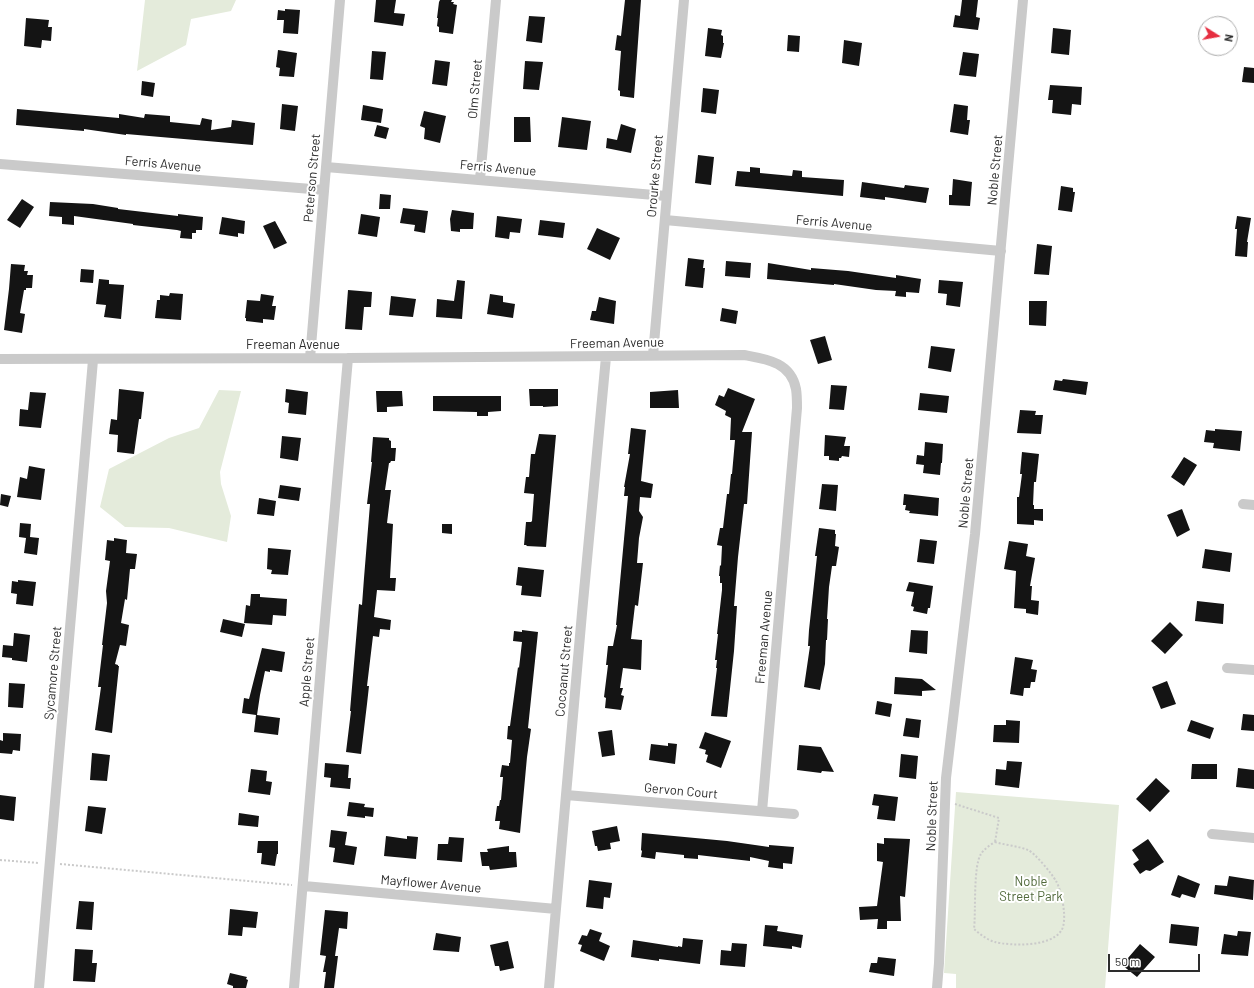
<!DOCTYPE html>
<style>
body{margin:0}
#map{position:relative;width:1254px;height:988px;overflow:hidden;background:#fff;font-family:Barlow,sans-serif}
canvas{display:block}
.north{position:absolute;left:1198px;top:16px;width:40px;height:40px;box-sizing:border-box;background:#fff;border:1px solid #ababab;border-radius:50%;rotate:101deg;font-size:11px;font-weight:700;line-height:16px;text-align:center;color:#2d2d2d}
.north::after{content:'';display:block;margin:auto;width:14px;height:18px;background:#e62e40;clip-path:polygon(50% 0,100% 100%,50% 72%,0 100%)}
.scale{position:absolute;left:1108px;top:954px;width:92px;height:18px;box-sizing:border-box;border:2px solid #2d2d2d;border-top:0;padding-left:5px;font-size:12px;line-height:14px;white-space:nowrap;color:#2d2d2d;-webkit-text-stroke:3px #fff;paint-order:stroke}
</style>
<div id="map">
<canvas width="1254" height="988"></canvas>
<div class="north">N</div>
<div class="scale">50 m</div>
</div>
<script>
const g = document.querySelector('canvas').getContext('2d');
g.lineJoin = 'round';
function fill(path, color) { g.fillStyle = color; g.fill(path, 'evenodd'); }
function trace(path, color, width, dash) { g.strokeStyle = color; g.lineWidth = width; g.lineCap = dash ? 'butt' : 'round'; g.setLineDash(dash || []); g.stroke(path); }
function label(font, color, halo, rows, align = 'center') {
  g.font = font + ' Barlow,sans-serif'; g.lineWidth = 4; g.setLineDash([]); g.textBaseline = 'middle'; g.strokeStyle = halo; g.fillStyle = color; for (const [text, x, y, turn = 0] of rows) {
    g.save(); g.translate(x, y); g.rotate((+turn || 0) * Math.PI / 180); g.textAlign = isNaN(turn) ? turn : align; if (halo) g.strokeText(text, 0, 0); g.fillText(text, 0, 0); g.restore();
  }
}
const green = new Path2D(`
 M145,0H236L231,11L191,19L186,45L137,71Z
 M219,390L241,391L220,472L221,484L231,516L227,542L169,528L125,527L100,507L109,469L169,438L199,428Z
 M956,792L1119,805L1105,988H956V974L944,973Z`);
const building = new Path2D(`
 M376,0H396L394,13L405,14L403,26L374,22Z
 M440,0H452L451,2H454L453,4L457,5L453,34L439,32V27L437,26L438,18H437L439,2Z
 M625,0H641L634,98L620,96V91L618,90L621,51L615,50L617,35L621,36Z
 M962,0H978L976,17L980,18L978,30L953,27L955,15L960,16Z
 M285,9L300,10L298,34L283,33L284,20H277L278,10L285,11Z
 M529,16L545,17L542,43L526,41Z
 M26,18L49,20L48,27H52L51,41L42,40L41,48L24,46Z
 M708,28L722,30L721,35L723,36V43H724L721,58L705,56Z
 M1053,28L1071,30L1069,55L1051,53Z
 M788,35L800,36L799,52L787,51Z
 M844,40L862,43L859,66L842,63Z
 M278,50L297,53L294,77L279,76L280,68L276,67Z
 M372,51L386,52L383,80L370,79Z
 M963,52L979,54L976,77L959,75Z
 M435,60L450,62L447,86L432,84Z
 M525,61L543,62L539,90L523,89Z
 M1244,67L1254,68V83L1242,82Z
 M142,81L155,83L153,97L141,95Z
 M1050,85L1082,87L1081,105L1072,104L1071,115L1052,113L1053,100H1048Z
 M703,88L719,90L716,114L701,112Z
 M282,104L298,106L295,131L280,129Z
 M954,104L968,106L967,120H970L968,135L950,132Z
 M363,105L383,109L381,123L361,120Z
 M17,109L119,118V114L144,118L145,114L170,116V122L200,125L202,118L212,120L211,130L231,127L232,120L255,123L253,145L126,134V135L84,129V131L16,125Z
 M424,111L446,116L440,143L424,139L425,128L420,126Z
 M514,117H530L531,142H514Z
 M562,117L591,121L587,150L558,147Z
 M621,124L636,129L631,153L606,148L607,138L617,140Z
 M377,125L389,128L386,139L374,136Z
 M698,155L714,157L711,185L695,183Z
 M750,167L760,168V173L792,176L793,170L802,171V177L844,180L843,196L735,186L737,171L750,172Z
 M953,179L972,182L970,206L949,205V195H952Z
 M862,182L904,188L905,185L929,188L926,203L885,197V200L860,197Z
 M1061,186L1073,188V192H1075L1072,212L1058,210Z
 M380,194L391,195L390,209H379Z
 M22,199L34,207L20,228L7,220Z
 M50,202L93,204L118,208V209L178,216V214L203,217L202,230H196V233H192V239L180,238L181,231L177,230L133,225V224L74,216V225L62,224V217L49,216Z
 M403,208L428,211L425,233L414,231L415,225L400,223Z
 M452,210L474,213L473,229H460V232L451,231L450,219Z
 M361,214L380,217L377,237L358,234Z
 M497,216L522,219L520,233L510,232L509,239L495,237Z
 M1237,216L1251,218L1247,242H1248L1247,257L1235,256L1237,229H1235Z
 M222,217L245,221L244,234L238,233V237L219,234Z
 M540,220L565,223L563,238L538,235Z
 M275,221L287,243L274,249L263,226Z
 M597,228L620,238L610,260L587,249Z
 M1037,244L1052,246L1049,275L1034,274Z
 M688,258L704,260L703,268H705L703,288L685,286Z
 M726,261L751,263L750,278L725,276Z
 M768,263L811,270V268L848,271L896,278V275L921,279L919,293L906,292V297L895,296L896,291L876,290L834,284V285L767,279Z
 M11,264L25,265L24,271H28L27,275H33L32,288H26V290H24L20,313L25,314L22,333L4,330L9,289Z
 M81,269L94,270L93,283L80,282Z
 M99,279L109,280V284L124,285L121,319L104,317L106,305L96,304Z
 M457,280L465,281L462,319L436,317L437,299L454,301Z
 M939,280L963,282L960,307L946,305L947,294L938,293Z
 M348,290L372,292L371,307H364L362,330L345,329Z
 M170,293L183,294L181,320L155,318L157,300H160V295L169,296Z
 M261,294L274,296L272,306H276L274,320L263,319V323L246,321V318H245L247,300L260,301Z
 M490,294L503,296V302L515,304L513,318L487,314Z
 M391,296L416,299L413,317L389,315Z
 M599,297L616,301L614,324L590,320L592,311H596Z
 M1029,301H1047L1046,326L1029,325Z
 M722,308L738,311L736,324L720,321Z
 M825,336L832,360L818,364L810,340Z
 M931,346L955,349L951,372L928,368Z
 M1063,379L1088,382L1086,395L1053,390L1055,380L1062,381Z
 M831,385L847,386L844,410L829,409Z
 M728,388L755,399L742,432H752L747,504H744L738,557L734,606H737L734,651L727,717L711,716L717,668H716L717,660H715L718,634H717L722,590V583H720V576H719L720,565L721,566L722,546L717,545L720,528H723L727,494H729L731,474H732L735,440H730L731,418L725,415L726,411L715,405L719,395L724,397Z
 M119,389L144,392L141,419H139L134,454L117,452L118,435L109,434L111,419L117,420Z
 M286,389L308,392L306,415L288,413L289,403L285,402Z
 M529,389H558V406L543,407V406H530Z
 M678,390L679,408H650V392Z
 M376,391H402L403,406L387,407V412H377Z
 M30,392L46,393L41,428L19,426L20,409L28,410Z
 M920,393L949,396L947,413L918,410Z
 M433,396H501V411L488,412V416H477V412L433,411Z
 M1020,410L1036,411L1035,415H1043L1041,434L1017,433Z
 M631,428L646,430L641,481L653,484L651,498L640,497L639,511L643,517L639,538L637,563H643L638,606L635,605L631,639L642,640L641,670L623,668L620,688H623L621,695L624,696L621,710L605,708L606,698L604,697L608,665H606L608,646H613L617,625H616L628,496H624L625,487H624L630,454H628Z
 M1215,429L1242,431L1240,451L1213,448L1214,443L1204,442L1206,430L1215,431Z
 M539,434L556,435L546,547L526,546L527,545H524L526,522H531L532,521L534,494L524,493L526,477H529L531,454H535Z
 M825,435L846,437L844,446H850L849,457L842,456L841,458H839V461L829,460V456H824Z
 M282,436L301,438L298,461L280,458Z
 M373,437L389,438V440L391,441V448H396L395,461H391L390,463H389L385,490H391L387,523L393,524L390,578H396L395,591L377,590L374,617L391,620L390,630L380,629L379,637L373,636L367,686H369L367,704L361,754L346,752L351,711H350L359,604L362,605L364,578L370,504H367L372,462H371Z
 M925,442L943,444L942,463H941L940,475L923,473L924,465L916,464L917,455L924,456Z
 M1022,452L1039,454L1036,482H1034L1033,505H1034V509H1043V521L1034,520V525L1017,524V497H1019L1022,474H1020Z
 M1184,457L1197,465L1184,486L1171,477Z
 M29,466L45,469L41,500L17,497L20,477L27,479Z
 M822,484L838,485L836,511L819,509Z
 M280,485L301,488L299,501L278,498Z
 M1,494L11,496L8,507L0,505Z
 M904,494L939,498L938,516L909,513L910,511L905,510L906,505H903Z
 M259,498L276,501L274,516L257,514Z
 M1182,509L1190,530L1177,537L1167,515Z
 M20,523L31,524L30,537L39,538L37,555L24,553L26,538L19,537Z
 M442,524H452V534L442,533Z
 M819,528L835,530V534H836L835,546L839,547L836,566H832L829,587L827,619H828L827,640H826L825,664L820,690L804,687L810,646H808L809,630L817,556H815Z
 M114,538L127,540L126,553L137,554L135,569H130L127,600L125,599L121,623L129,625L126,646L120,645L115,664L118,665V666H119L112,733L95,730L101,687H98L103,645H102L107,603L106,591L110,561L105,560L107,540L114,541Z
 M920,539L937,541L934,564L917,562Z
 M1009,541L1028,544L1026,556L1035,558L1030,586H1032L1031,600L1039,601L1038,615L1026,613V609L1014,608L1016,571L1004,569Z
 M268,548L291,550L288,575L271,574L272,570L267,569Z
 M1205,549L1232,553L1230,572L1202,568Z
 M518,567L544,570L541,597L521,595L522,586L516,585Z
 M18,580L36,582L33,606L16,604L17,594L11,593L12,581L18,582Z
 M909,582L933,586L930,608H928L927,614L913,611L914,607L911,606L914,592L906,591Z
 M251,594H260V597L287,599L286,616L273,615L272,625L244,623L246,605L250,606Z
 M1197,601L1224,604L1223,624L1195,621Z
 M223,619L245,624L242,637L220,632Z
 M1170,622L1183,635L1165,654L1151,641Z
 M522,630L538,632L528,728L531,729L527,757L520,833L499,829L500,821H495L497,806H499L500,800H501L503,777H500L502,765L509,766V763H510L512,740L507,739L508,726H510L518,667L519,668L522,642L513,641L514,631L522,632Z
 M911,630L928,631L927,654L909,652Z
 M14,633L30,635L27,662L12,660V658L2,657L3,645L13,646Z
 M262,648L285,652L282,672L270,670V672L265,671L260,695L257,715L280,718L278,735L254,732L256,715L242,713L244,698L249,699Z
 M1015,657L1033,660L1031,669L1037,670L1035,682H1031L1030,688H1024L1023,696L1010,694Z
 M895,677L922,679L936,690L922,691V696L894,694Z
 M1167,681L1176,704L1161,709L1152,687Z
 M9,683L25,684L23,708L8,707Z
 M877,701L892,704L890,717L875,714Z
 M1243,714L1254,715V731L1241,730Z
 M906,718L921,720L919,738L903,736Z
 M1006,720L1020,721L1019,743L993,742L994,725H1006Z
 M1191,720L1214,728L1210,739L1187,731Z
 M612,730L615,755L602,757L598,732Z
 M705,732L731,741L721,768L706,762L708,755L705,754L706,750L699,748Z
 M3,733L21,734L20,751L13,750L12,754L0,753V740L3,741Z
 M668,743L677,744L675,764L649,760L651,744L668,746Z
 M799,745L821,747L834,772L822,771L821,773L797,770Z
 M92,753L110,755L107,781L90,780Z
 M901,754L918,756L916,779L899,777Z
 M1007,761L1022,762L1019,788L995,785L996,769L1006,770Z
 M325,763L349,765L348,778H351L350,789L330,787L331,778L324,777Z
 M1192,764H1217V779H1191Z
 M1238,768L1254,770V789L1236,787Z
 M251,769L267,771L266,781L272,782L270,795L248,792Z
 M1156,778L1170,791L1150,812L1136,799Z
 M874,794L898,797L895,821L877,819L879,806L872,805Z
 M0,795L16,797L14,821L0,819Z
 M349,802L365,804L364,807L374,808L373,817L365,816V818L347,816Z
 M88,806L106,808L102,834L85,831Z
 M239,813L259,816L258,827L238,825Z
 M617,826L620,841L610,843L611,849L598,851L597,846H595L592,831Z
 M331,830L347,832L345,845L357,847L354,865L333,862L335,848L329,847Z
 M642,833L727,841L769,847V845L794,847L792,864L783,863V869L768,867L769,861L750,857V861L698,855V859L684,858V855L656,852L655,859L641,857L642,851L641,850Z
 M386,836L407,839V836L418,837L416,859L384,856Z
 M449,837L464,838L462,862L437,860L438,844H448Z
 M884,838L910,839L905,897L900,896L901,921H887V929H877L878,919L860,920L859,907L877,906L883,862L877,861V843L884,844Z
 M1148,839L1164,862L1150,871L1146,870L1140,874L1133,864L1139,860L1132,850Z
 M258,841H278V854H277L275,866L261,864L262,853H257Z
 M509,846V852H516L517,867L490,870L489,866H482L480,852H488L487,849Z
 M1178,875L1200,884L1195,898L1182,894L1180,898L1171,895Z
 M1229,876L1254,880L1253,900L1214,894L1215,885L1227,886Z
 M589,880L612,883L610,898L604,897L603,909L586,907Z
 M79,901L94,902L92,930L76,929Z
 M230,909L258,912L256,928L243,927L242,936L228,935Z
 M325,910L348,912V913L347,929L339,928L335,956H338L334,988H324L326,972H323L326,956L320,955Z
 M1171,924L1199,927L1197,946L1169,943Z
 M765,925L778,926L777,931L803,935L801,948L792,946V949L763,946Z
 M590,929L602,933L599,941L610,946L604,961L580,951L582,945L578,944L582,935L587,936Z
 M1238,931L1251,932L1248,956L1221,954L1224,934L1237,936Z
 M436,933L461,937L459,952L433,950Z
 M683,938L703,940L700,964L659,959V961L631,957L633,940L678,947V946L682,947Z
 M508,941L514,968L500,971L499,966H495L490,945Z
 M732,943L747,944L745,967L720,965L721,950L731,951Z
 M1140,944L1155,957L1137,977L1122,965Z
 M75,949L93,950L92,963H97L95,982L73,981Z
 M878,957L896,959L894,976L869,972L871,963H877Z
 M230,973L247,977L246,979L248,980L246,988H233V986L227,984Z`);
const path = new Path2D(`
 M955,804L999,818L995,842
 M995,842C1005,845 1018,846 1028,850C1035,853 1052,874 1056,881C1062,891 1068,922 1061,931C1050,947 1011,946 995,942C987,940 980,934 974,929C976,912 973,866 981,854C984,849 990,845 995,842Z
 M0,860L39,863
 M60,864L292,885`);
const street = new Path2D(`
 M0,164L324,190
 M326,167L666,196
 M480,179L496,0
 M665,220L1001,251
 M653,355L684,0
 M310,358L340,0
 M0,359L348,358L744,355C766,359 791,362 796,389C797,395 797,402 797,408L762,811
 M1243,504L1254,505
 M1227,668L1254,670
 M566,795L794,814
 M1212,834L1254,838
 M304,886L556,909
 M39,988L93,360
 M294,988L322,654L348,358
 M549,988L582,613L606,357
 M937,988L939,963L946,778L975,534L1023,0`);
const streetNames = [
 ["Olm Street",475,89,-85],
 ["Ferris Avenue",163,164,5],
 ["Ferris Avenue",498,168,5],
 ["Noble Street",995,170,-85],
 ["Orourke Street",655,176,-85],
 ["Peterson Street",312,178,-85],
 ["Ferris Avenue",834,223,5],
 ["Freeman Avenue",617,343,-1],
 ["Freeman Avenue",293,345],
 ["Noble Street",966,493,-85],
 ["Freeman Avenue",764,637,-85],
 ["Cocoanut Street",564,671,-85],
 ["Apple Street",307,672,-85],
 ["Sycamore Street",53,673,-85],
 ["Gervon Court",681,791,5],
 ["Noble Street",932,816,-88],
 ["Mayflower Avenue",431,884,5]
];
const parkNames = [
 ["Noble",1031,882],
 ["Street Park",1031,897]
];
fill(green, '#e4ebdb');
fill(building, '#141414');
trace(path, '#cacaca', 2, [2, 2]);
trace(street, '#cacaca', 10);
label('13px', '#2d2d2d', '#fff', streetNames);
label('13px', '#51693b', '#fff', parkNames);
</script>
